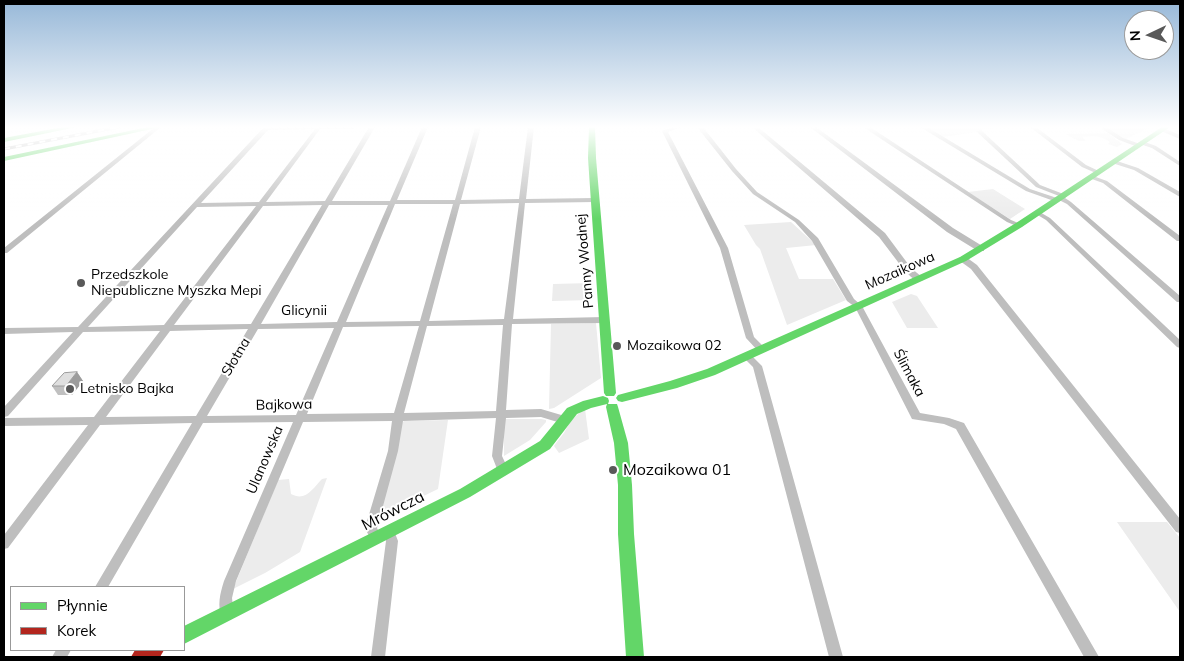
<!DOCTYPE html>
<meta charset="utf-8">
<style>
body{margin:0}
#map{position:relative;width:1184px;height:661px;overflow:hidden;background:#fff;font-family:Mulish,sans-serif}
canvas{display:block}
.frame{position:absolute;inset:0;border:5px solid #000;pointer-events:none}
.legend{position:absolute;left:10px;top:586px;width:175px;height:65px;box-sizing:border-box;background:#fff;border:1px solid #999;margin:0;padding:6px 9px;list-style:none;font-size:15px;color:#000}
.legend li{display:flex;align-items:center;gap:10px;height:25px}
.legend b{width:25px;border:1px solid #999}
.north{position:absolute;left:1124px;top:10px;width:50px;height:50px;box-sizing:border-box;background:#fff;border:1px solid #999;border-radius:50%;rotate:267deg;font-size:14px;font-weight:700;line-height:20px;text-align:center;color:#000}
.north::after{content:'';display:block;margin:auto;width:18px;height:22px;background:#595959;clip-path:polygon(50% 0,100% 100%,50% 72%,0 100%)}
</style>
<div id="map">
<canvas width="1184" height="661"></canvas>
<div class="frame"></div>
<ul class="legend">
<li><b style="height:6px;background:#63d668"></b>Płynnie</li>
<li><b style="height:6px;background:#b3261e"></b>Korek</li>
</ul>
<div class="north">N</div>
</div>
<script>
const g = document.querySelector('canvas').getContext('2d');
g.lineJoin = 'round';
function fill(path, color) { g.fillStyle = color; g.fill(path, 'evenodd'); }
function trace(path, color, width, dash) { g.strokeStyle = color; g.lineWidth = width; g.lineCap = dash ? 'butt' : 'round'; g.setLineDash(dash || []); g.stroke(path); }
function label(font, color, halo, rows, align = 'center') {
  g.font = font + ' Mulish,sans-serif'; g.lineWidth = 4; g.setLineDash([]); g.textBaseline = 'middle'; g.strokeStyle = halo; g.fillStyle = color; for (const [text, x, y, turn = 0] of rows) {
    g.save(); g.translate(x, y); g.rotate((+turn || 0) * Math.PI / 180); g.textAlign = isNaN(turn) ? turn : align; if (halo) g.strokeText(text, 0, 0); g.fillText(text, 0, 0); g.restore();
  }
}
const green = new Path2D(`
 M925,127H999L977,130L978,132L942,137Z
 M1104,127H1150L1126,139L1119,137Z
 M1108,133L1122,144L1117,147L1108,144L1110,142C1101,135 1092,136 1082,137L1086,141H1079L1065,134Z
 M993,189L1025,209L1010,219L968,192Z
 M791,222L816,245L786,248L799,279H833L846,300L787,325L760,249L756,245L744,225Z
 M591,283L592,300L552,301L553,284Z
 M911,294L917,296L938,328H907L892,302Z
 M596,323L601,378L554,408L549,409L551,324Z
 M585,409L589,439L559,453L554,446C557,441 561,437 564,433C570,422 574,416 585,409Z
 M504,419H541L546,420V422L530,440L504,456Z
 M448,420L438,489L378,518L402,423L404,421Z
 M327,478L300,552L265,573L233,589L278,480L289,479L291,494C306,502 313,488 322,479Z
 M1117,522H1167L1180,538V612Z`);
const street = new Path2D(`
 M155,127H161L7,253H4V248Z
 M264,127H356L353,129H320L266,202L325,201L369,127H375L332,201H390L422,127H428L397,200H455L475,127H481L461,200L519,199L528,127H534L526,199L595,198L598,200L595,202L525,203L513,319L605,317L609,320L605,323L512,324L506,410L541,409L568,417L569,420L568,423L564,424L541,417L506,418L502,456L509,471L507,474L503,475L499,474L492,456L496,418L403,421L398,451L377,528L382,538L380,542L376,543L372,542L365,528L388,451L392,421L303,422L236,581L232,598L234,614L232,619L227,620L222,619C217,605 220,594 224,581L293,422L203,423L108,587H95L192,423L100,425L8,548L4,549V535L88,425L4,426V418L94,417L160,331L83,332L8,416L4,417V407L73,332L4,334V328L78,327ZM315,129L259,202L201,203L268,130ZM519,203L504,319L429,321L460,204ZM395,204H453L420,321L346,322ZM322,205L251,324L174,325L263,206ZM329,205H388L337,322L261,324ZM256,206L164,325L88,327L197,207ZM503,325L496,411L404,413L427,326ZM419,326L394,413L307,414L343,327ZM334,328L296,415L207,416L258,329ZM248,329L196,416L106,417L170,331Z
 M673,127H682L668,132L728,248L754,337L767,350L765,352H759L746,338L720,248L662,131Z
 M697,127H703L736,169L757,192L799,220L818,238L854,299L862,306L920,413L949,418L964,423L1099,657H1084L956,429L944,424L912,419L855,307L847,301L812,241L795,222L753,194L732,171Z
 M752,127H758L885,233L911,268L922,277L923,279L922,281H916L910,276L901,266L879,237Z
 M810,127H816L953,228L984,247V251H978L947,232Z
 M863,127H870L1011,220L1023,225L1019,227L1007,222Z
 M920,127H927L1030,189L1057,198L1059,196L1036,187L976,131L981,130L1040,185L1066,195L1067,196L1065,198L1071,202L1180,296V302H1177L1067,204L1059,200L1054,201L1026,191Z
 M1030,127H1036L1086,165L1101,172L1098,174L1082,167Z
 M1099,127H1106L1123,138L1140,144L1142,141L1156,146L1180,162V166L1152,148L1140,144L1138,147L1119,140Z
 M1163,128L1180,135V139L1161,131V129Z
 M1114,160L1138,168L1180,192V197L1134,170L1112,163V161Z
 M1089,176H1093L1107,181L1180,236V241H1177L1103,183L1089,178Z
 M1038,211L1050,218L1180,340V348L1177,347L1046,220L1036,214V212Z
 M960,257H966L977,265L1180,519V533L1176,532L971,269L960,261L959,259Z
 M747,353L750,354L762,366L843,657H829L753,367L742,356Z
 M389,527L393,528L398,541L385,657H371L386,541L383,532L385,528Z
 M56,650H71L67,657H52Z`);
const fast = new Path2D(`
 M63,127H77L4,142V138Z
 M148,127H161L4,161V157Z
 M589,127H595L596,158L616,393L614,396H606L604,393L588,158Z
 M1162,127H1170L1022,227L966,261L715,375L677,388L622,402L618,401L616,398L618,395L670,381L707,369L960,257L1016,223Z
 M603,396L608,398L609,401L608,404H617L618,407L628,443L632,485L634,534L644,657H626L618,534V485L614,443L606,407L607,404L591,408L577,414L550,449L470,497L184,644V626L460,489L540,441L567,408L583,401Z`);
const jam = new Path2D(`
 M135,650H164L160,657H131Z`);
const rail = new Path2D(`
 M4,149L119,127`);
const wall = new Path2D(`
 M77,372L83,381L72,395H58L52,386Z`);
const shadedWall = new Path2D(`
 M77,372L83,381L72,395L66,386Z`);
const building = new Path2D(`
 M77,372L66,386H52L64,373Z`);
const markers = [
 [81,283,5,"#595959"],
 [617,346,5,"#595959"],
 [70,389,5,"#595959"],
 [613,470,5,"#595959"]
];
const streetNames = [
 ["Panny Wodnej",585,261,-95],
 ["Mozaikowa",900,271,-24],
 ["Glicynii",304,311],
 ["Słotna",236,357,-59],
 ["Ślimaka",909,373,62],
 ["Bajkowa",284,405,-1],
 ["Ulanowska",265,460,-67]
];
const poiNames = [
 ["Przedszkole",91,275],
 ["Niepubliczne Myszka Mepi",91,291],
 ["Mozaikowa 02",627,346],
 ["Letnisko Bajka",80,389]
];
const nearPoinames = [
 ["Mozaikowa 01",623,470]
];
const nearStreetnames = [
 ["Mrówcza",393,511,-27]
];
fill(green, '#ececec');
fill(street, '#bebebe');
fill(fast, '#63d668');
fill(jam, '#b3261e');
trace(rail, '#bebebe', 3);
trace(rail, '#fff', 2, [6]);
fill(wall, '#c0c0c0');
fill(shadedWall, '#9c9c9c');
fill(building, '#dfdfdf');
trace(building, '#9c9c9c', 1);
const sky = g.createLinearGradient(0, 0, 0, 219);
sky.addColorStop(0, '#97b8d8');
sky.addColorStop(0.58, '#fff');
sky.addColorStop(1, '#ffffff00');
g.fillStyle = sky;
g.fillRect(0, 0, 1184, 219);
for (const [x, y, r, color] of markers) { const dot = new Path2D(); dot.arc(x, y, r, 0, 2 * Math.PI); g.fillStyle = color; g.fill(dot); trace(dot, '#fff', 2); }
label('14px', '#000', '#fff', streetNames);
label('14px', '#000', '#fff', poiNames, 'left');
label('16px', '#000', '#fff', nearPoinames, 'left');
label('16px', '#000', '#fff', nearStreetnames);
</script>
